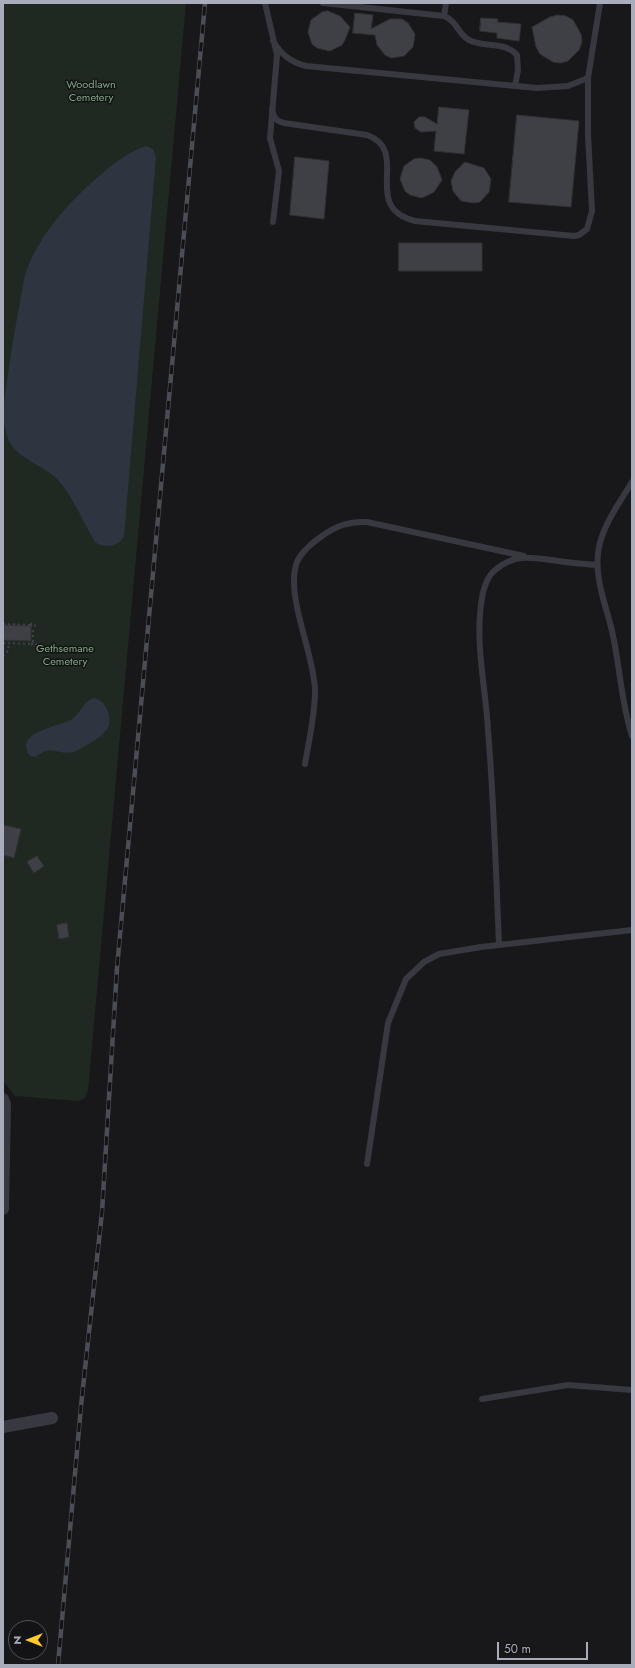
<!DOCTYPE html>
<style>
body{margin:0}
#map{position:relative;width:635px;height:1668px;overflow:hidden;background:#18181a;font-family:Jost,sans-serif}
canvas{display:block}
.frame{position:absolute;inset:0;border:4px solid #a9adbb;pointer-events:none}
.north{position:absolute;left:8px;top:1620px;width:40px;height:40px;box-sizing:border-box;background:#131315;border:1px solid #4f5157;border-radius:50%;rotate:270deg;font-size:11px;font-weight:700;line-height:16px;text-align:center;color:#a9adbb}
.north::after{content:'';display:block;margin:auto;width:14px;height:18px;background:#ffca2b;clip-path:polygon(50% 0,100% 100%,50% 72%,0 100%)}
.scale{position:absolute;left:497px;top:1642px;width:91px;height:18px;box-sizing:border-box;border:2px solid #a9adbb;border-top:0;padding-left:5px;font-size:12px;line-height:14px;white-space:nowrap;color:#a9adbb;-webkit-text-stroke:3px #131315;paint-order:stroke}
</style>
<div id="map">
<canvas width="635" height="1668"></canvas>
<div class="frame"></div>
<div class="north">N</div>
<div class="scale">50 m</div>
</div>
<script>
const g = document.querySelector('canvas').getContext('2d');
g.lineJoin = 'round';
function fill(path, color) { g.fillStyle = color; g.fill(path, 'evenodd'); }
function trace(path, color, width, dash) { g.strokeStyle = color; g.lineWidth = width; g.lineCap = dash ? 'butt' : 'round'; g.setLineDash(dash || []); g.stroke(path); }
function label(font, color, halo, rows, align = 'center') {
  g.font = font + ' Jost,sans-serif'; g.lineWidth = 3; g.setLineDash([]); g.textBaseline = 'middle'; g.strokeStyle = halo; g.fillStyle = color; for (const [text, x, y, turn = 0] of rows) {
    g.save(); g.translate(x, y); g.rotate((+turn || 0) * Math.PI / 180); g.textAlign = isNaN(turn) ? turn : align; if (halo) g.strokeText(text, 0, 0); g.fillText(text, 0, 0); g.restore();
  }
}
const green = new Path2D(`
 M3,3H186L88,1090L85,1098L78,1101L15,1096L3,1081Z`);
const water = new Path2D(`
 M146,146L153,149L156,157L124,536C118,547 107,548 96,543C82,522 73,494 54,476C38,463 14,457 7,436C0,414 6,390 9,367C12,345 16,324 20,302C22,292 23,281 26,272C39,236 64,208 91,183C108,168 125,153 146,146Z
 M94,698C101,700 105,704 107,710C116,729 100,737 87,745C82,747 78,751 73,752C55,756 54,743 35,757L30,756C13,731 60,727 72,719C81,713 83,701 94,698Z`);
const building = new Path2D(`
 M328,11L340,16L350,27L345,40L342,45L330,51L317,48L312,44L308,32L311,20L322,12Z
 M355,13L373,15L371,29L390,19H402L408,23L415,34L413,47L404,56L391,58L385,55L377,45L375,35L353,33Z
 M558,15L566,16L573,20L581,34L582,42L579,50L568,61L560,63L553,62L540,54L536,47L532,27L550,17Z
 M481,18L498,19L497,22L521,24L519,41L497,38V33L480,31Z
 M439,107L469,110L464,154L434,151L436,131L421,132L415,128L414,122L419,117H425L437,124Z
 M517,115L579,121L571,207L509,202Z
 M295,157L329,161L324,219L290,215Z
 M420,158L430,160L437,167L442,180L434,192L422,198L410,195L405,191L400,179L404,166L414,159Z
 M465,162L484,168L491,179L489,192L480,202L474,203L461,201L453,191L451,181L455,172Z
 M399,243H482V271H399Z
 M4,625L31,626V641L3,640Z
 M3,825L21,829L14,858L3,855Z
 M37,856L44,866L34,873L27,862Z
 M67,923L69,937L59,939L57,925Z`);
const path = new Path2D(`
 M31 625a2 2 0 1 1 4 0a2 2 0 1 1-4 0Z
 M3,624L31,625
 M32 644a2 2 0 1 1 4 0a2 2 0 1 1-4 0Z
 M33,642V627
 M3,643L32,644
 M3,656L8,651L9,643`);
const service = new Path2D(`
 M265,3L277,55L270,138L279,171L273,222
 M323,3L444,16
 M446,3L444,16C456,20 459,35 469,40C485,48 504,41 517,55L518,70L515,86
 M273,41C281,54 290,62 306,66L537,88L568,86L588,78L600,3
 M272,109C274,118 276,121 284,123L367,135C412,151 359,207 415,221L574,236L579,235L587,229L592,211L588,134V78
 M632,482C619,504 601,527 598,553C595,581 606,605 612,631C620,666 621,702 632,736
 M305,764C309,740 315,715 315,691C315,657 286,597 296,565C299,554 312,543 322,536C336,526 349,521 367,522L524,556
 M499,945C496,873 494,802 488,730C486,692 477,653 480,615C481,601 483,580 495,570C517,552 533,558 558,561C571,563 584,564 597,565
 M367,1164L388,1023L406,979L424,962L439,954L481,947L632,930
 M482,1399L568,1385L632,1390`);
const minor = new Path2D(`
 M3,1099L5,1104L3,1209
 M3,1427L52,1418`);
const rail = new Path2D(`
 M58,1665L81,1406L102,1212L117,968L205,3`);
const parkNames = [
 ["Woodlawn",91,85],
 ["Cemetery",91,98],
 ["Gethsemane",65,649],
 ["Cemetery",65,662]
];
fill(green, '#1f2921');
fill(water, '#2c3540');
fill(building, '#3f4045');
trace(building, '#323136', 1);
trace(path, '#3e4047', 2, [2, 3]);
trace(service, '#383940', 6);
trace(minor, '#383940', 12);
trace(rail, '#4b4d55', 4.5);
trace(rail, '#131315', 3, [9]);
label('11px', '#7ea884', '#131315', parkNames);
</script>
